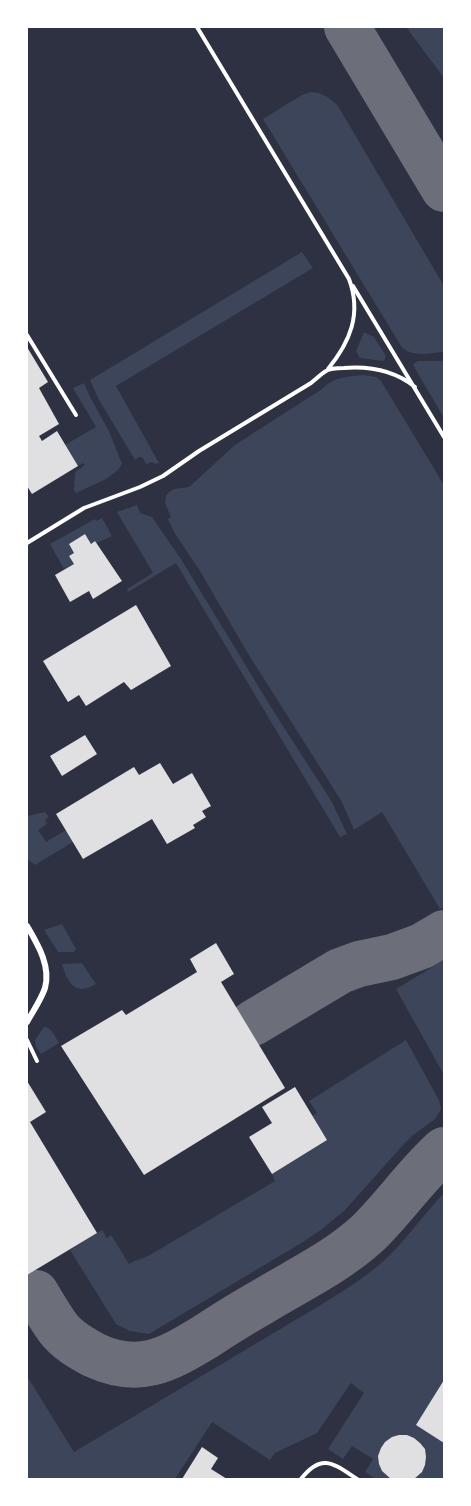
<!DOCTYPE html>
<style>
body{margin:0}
#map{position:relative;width:471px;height:1506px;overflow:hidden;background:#2d3142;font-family:Merriweather,serif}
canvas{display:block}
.frame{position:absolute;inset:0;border:28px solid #fff;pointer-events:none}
</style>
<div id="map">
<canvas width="471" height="1506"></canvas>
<div class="frame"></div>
</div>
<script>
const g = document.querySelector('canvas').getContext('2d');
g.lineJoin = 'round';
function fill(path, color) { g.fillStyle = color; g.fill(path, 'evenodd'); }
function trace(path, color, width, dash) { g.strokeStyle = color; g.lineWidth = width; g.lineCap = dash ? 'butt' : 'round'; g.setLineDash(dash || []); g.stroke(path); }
const green = new Path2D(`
 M406,27H444V78Z
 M311,92C323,93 329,97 338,106L444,286V352C430,353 411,358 401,346L263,119L302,95Z
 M302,252L313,268L116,386L159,463L155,464L152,462L146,464L142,457H139L135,460L98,398L90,380Z
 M364,332L374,337L386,356L384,361L360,358L356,351Z
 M418,361H444V418L414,367L413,364Z
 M364,375L376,377L381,381L444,485V907L440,909L382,812L354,830L342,802L247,652L200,571L174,532L168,519L171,517L165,503L166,496L169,492L174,489L189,487L235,445L322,389C333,377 349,376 364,375Z
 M84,383L90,397L109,431L122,464L118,470L106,479L76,493L73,488L75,486C73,481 76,477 75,472L85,465L83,463L78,466L65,445L96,427L73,388Z
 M137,505L140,513L152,517L181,559L274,712L332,802L347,834L340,837L176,563L128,592L127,589L153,573L117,512Z
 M102,518L112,536L97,543L95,541L91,544L85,534L69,544L74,553L69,556L74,564L64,569L50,544L95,519L96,521Z
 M45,812L49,817L45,820L47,824L38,830L46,842L66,830L73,842L35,865L27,859V816Z
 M62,924L76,949L74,952H58L44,930Z
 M444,960V1075L396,989Z
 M82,963L96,984C75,997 67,982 62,964Z
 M44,1027C52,1027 55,1037 59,1043L41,1054L36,1047L35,1040Z
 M406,1040L439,1100L441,1109L435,1119L412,1136L403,1145L345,1210L321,1230L303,1242L149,1334L130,1331L116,1324L70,1250L102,1230L107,1238L111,1235L129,1264C136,1260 142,1259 150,1255L275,1181L272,1174L327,1140L312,1116L317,1113L309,1101Z
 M444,1193V1475L442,1479H375L365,1472L373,1459L352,1446L343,1459L328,1449L364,1393L351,1383L317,1433L275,1453L270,1460L212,1422L175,1479H27V1376L74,1452L324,1303C348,1288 372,1273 392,1253C410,1234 426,1212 444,1193Z`);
const taxiway = new Path2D(`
 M347,27L444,189
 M253,1023L340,971L359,964L392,957L422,946L444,933
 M36,1293C43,1305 50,1317 58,1328C67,1340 81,1348 94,1355C139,1376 167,1360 205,1337C223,1325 241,1314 260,1303C296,1281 335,1263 367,1234C394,1208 416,1175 444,1150`);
const building = new Path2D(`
 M27,347L48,382L39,388L59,424L39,436L42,441L57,431L78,466L32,494L27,486Z
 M85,534L91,544L95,541L122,581L93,599L89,591L70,602L55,575L74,564L69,556L74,553L69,544Z
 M136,605L171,666L131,690L124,682L86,706L79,695L68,702L43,661Z
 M85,735L97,754L62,776L50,756Z
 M160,763L173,784L192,773L211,806L202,811L206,817L193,825L195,828L167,844L152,819L83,859L56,814L134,767L139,775Z
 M216,943L234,974L221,982L285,1088L144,1175L61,1046L122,1010L126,1015L197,972L190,959Z
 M27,1081L46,1112L30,1122L97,1233L27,1275Z
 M295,1087L327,1140L272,1174L249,1137L272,1123L262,1107Z
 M444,1380V1443L416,1425Z
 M399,1435H407L414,1438L420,1443L425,1449L426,1457L425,1465L422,1472L414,1479H391L382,1471L379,1464L378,1456L381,1448L385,1442L392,1437Z
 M202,1447L218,1458L211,1469L227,1479H182Z`);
const service = new Path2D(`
 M197,27L349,279C362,314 350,342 328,369
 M353,286L444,437
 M27,335L76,415
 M27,543L84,508L140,487L163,476L199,451L311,383C316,379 321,374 326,371C330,368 338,368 344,368C370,366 394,370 415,387
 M27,1040L37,1061
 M301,1479C322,1452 334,1464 357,1479`);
const minor = new Path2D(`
 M27,926C38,945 51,966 45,988C41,1000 33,1011 27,1022`);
fill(green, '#3c4559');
trace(taxiway, '#6c6f7a', 46);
fill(building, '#e0e0e3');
trace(service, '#fff', 4);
trace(minor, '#fff', 6);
</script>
